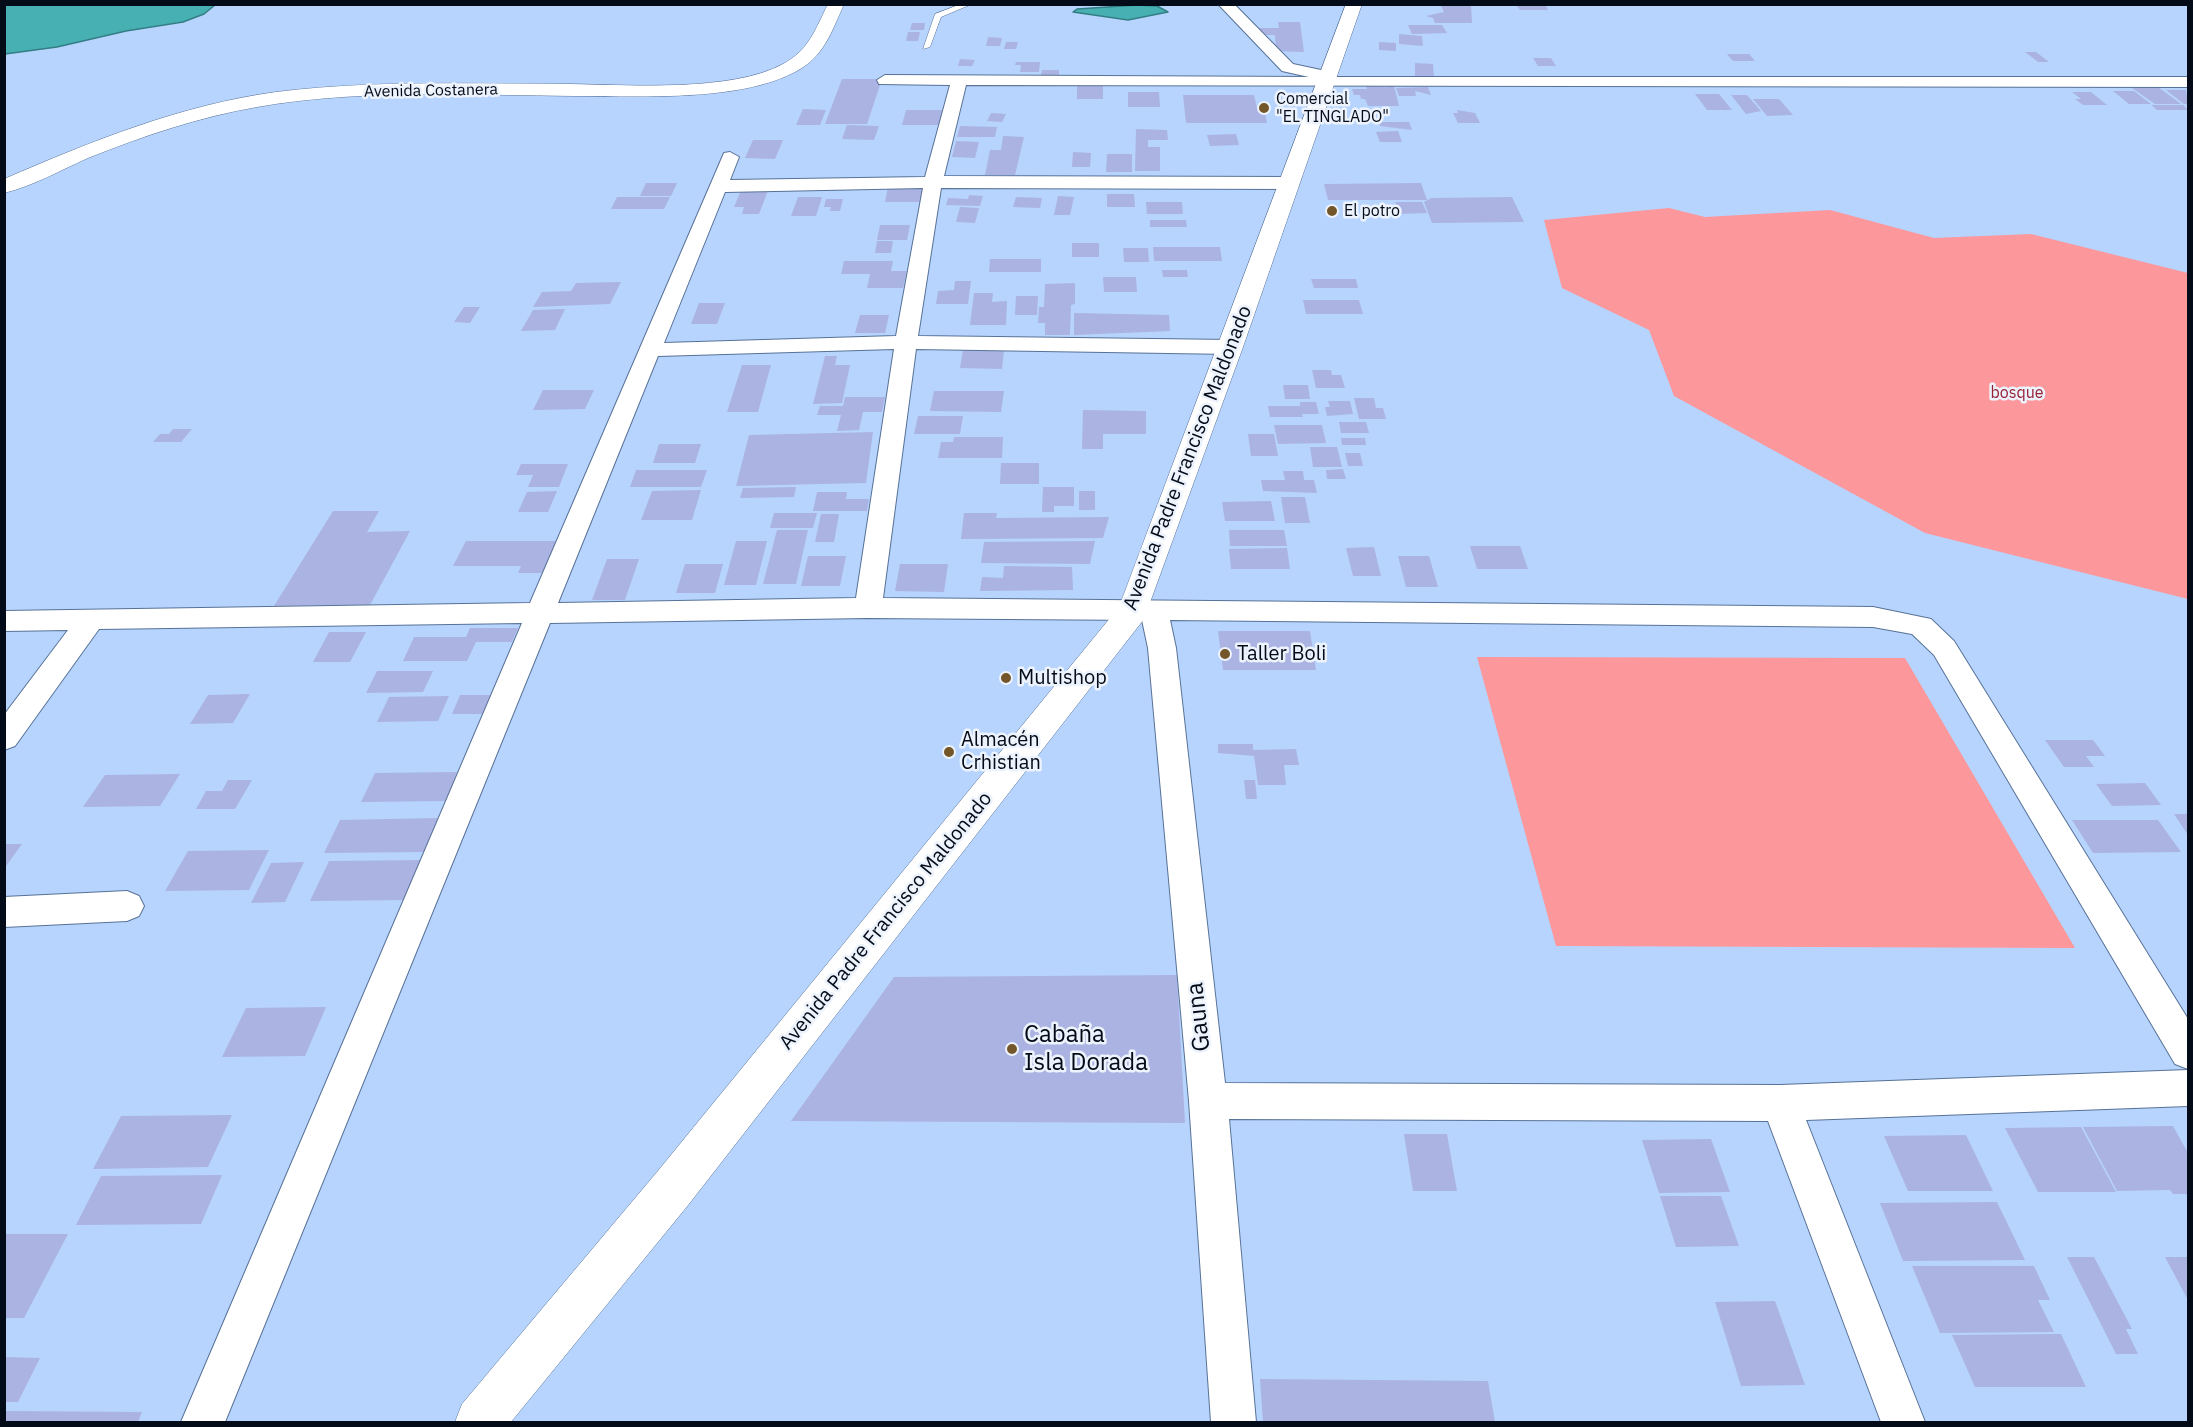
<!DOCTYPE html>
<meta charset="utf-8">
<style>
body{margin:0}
#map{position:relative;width:2193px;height:1427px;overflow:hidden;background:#b7d4fe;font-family:"IBM Plex Sans",sans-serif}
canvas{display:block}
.frame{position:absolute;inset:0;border:6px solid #030b19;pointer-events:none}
</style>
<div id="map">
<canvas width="2193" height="1427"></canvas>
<div class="frame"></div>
</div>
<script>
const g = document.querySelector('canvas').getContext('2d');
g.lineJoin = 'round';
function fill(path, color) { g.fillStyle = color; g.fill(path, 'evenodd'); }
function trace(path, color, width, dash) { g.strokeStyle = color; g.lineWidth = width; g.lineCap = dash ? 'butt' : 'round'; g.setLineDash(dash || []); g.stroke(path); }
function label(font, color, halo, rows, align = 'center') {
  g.font = font + ' "IBM Plex Sans",sans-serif'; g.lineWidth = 5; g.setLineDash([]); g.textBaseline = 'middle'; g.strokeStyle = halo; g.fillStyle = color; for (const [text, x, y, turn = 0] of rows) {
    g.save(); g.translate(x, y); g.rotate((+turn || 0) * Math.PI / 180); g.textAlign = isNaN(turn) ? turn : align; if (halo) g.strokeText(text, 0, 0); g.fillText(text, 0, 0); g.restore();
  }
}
const green = new Path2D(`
 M1669,208L1705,217L1830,210L1934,238L2031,234L2188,273V599L1925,533L1674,396L1649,330L1562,288L1544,220Z
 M1477,657L1905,658L2075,948L1556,946Z`);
const water = new Path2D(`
 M4,5L5,4L215,5L204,14L183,22L126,31L57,47L5,54Z
 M1137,5L1157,6L1168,12L1128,20L1073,12L1077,9Z`);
const building = new Path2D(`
 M1440,4H1471L1472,23H1435L1433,18L1426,16L1444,12Z
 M1517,6H1546L1548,10H1520Z
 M1278,22H1300L1304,52L1276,51L1275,35H1259V28H1279Z
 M912,23H925L924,30H910Z
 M1408,25H1442L1447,33L1412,34Z
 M908,32H920L918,41H906Z
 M1399,34L1422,36L1423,46L1399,44Z
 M988,37L1002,38L1000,46H986Z
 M1006,42H1018L1016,49H1004Z
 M1379,42L1396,43V51L1379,50Z
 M2025,52H2036L2049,62H2038Z
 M1727,54H1749L1755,61H1733Z
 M1533,58H1551L1556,66H1538Z
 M960,59L975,60L972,66H958Z
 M1016,62H1040L1039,72H1020L1021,65H1015Z
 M1415,63L1433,64L1434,77L1415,76Z
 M1042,70H1059V75H1041Z
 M842,79H882L867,124H825Z
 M1077,86H1103V99H1077Z
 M1366,86H1384L1387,89L1385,86H1394L1399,106H1368L1365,99H1361L1360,95H1354L1352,89H1367Z
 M1428,87L1431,95L1415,91L1416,96H1399L1396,88Z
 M2158,87L2181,104H2155L2132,88Z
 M2166,90H2186L2188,104H2184Z
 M2113,91H2134L2151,104H2129Z
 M1128,92H1159L1160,107H1128Z
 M2072,92H2091L2107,105H2083L2075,99H2081Z
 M1695,94H1719L1732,110H1707Z
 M1183,95H1254L1257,108H1264L1267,123H1186Z
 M1731,95H1747L1761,111L1746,114Z
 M1753,99H1779L1793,115L1767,116Z
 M2151,105H2183L2188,110H2157Z
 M803,109L826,110L820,125H796Z
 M906,110H943L940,125H902Z
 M1457,110L1475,113L1480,123H1458L1453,113H1458Z
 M991,113L1006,114L1002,122L987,121Z
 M1379,122H1409L1412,130L1380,126Z
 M847,125L879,126L874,140L842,139Z
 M960,126L997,127L995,137H957Z
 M1136,129L1167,130L1168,140H1148V147H1160V171H1135Z
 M1398,131L1402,142H1380L1376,132Z
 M1236,134L1239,145L1210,146L1207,135Z
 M1003,136L1024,137L1015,175H985L990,150H1001Z
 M753,140H783L775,159L745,158Z
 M956,141L979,142L975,158L952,157Z
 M1073,152L1091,153L1090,167H1072Z
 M1107,154H1132V172H1106Z
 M646,183H677L671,196H640Z
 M1421,183L1427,200H1328L1324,184Z
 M888,187H924L921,202H885Z
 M742,188H769L759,214H742L744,207H734Z
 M1107,194H1134L1135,207H1107Z
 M969,195L983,196L980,206L946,205L948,198L968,199Z
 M1058,196L1074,197L1070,215H1054Z
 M617,197H670L664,209H611Z
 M798,197H822L816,216H791Z
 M1016,197L1042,198L1040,208L1013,207Z
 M1512,197L1524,222L1432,223L1424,202L1431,198Z
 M826,199H843L840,211H830L831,207H824Z
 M1146,202H1182L1183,214H1147Z
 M1395,202H1422L1427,213L1399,214Z
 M960,207L979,208L975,223L956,222Z
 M1150,220H1186L1187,227H1150Z
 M880,225H910L907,240H877Z
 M877,241H893L891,253H875Z
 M1072,243H1099V257H1072Z
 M1153,247H1220L1222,261H1154Z
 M1123,248H1148L1149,262H1124Z
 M990,259H1041V272H989Z
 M844,261H893L891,271H907L903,288H867L870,274H841Z
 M1162,270H1187L1188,277H1163Z
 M1103,277H1136L1137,292H1104Z
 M1311,279H1356L1358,288H1314Z
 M955,281H971L968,304H936L938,291L954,290Z
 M621,282L610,304L533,307L542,292L571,291L576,283Z
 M1075,283V304L1071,305L1070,335H1045V323H1038L1039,307H1044L1045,284Z
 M974,293H993L992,302L1007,301L1006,325H970Z
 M1016,296H1038L1037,315H1015Z
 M1303,300H1359L1363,314H1306Z
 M699,303H725L717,324H691Z
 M464,307H480L470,323L454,322Z
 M565,309L555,330L521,331L533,310Z
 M1074,313L1169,315L1170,331L1074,335Z
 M860,315H889L885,333H855Z
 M963,350H1004L1002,369L960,368Z
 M825,356H837L835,365H850L842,403L813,404Z
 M742,365H771L758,412H727Z
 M1312,370H1331L1332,375H1341L1345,388H1316Z
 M1283,385H1308L1310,399H1285Z
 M543,390H594L585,409L533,410Z
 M934,391H1004L1001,412L930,411Z
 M845,397H885L882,412H863L859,430L837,431L841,415H817L820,406H843Z
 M1354,398H1374L1376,408H1383L1386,419H1359Z
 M1328,401H1350L1353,414L1327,416L1325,407H1330Z
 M1300,402H1316L1319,414H1302L1303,417H1270L1268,406H1300Z
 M1083,410L1146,411V434H1103V449H1082Z
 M918,416H963L960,434H914Z
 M1339,422H1366L1369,433H1341Z
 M1274,425H1322L1326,443L1278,444Z
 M173,429H192L181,442H153L160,434H169Z
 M873,432L866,483L736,486L749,435Z
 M1248,434H1274L1278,456H1251Z
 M954,437H1003L1002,458H938L941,442H953Z
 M1341,438H1365L1366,445H1342Z
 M659,444H701L695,463H653Z
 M1310,447H1337L1342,467H1313Z
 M1345,453H1360L1363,466H1348Z
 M1001,463H1039V484H1000Z
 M521,464H568L559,487H528L533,475H516Z
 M1343,469L1346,479H1327L1326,470Z
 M636,470H707L701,487H630Z
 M1283,471H1303L1304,480H1314L1317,493L1263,491L1261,480H1285Z
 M796,487L794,497L740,498L743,488Z
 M1043,487H1074V506H1054V512H1042Z
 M701,490L692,520H641L652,491Z
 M557,491L548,512H518L527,492Z
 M1079,491H1095V510H1079Z
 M817,492H847L846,499H869L867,511H813Z
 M1281,497H1305L1310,523H1285Z
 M1271,501L1275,521H1225L1222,502Z
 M333,511H379L367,532L410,531L370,605L274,606Z
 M774,513H817L813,528H770Z
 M964,513H997L996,518L1109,517L1103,538L961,539Z
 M821,514H839L834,542H815Z
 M777,530H808L796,584H763Z
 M1229,530H1284L1287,546H1230Z
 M466,541H558L545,573H518L521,566H453Z
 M736,541H767L756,585H724Z
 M1095,541L1090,564L981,563L984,542Z
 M1470,546H1520L1528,569H1477Z
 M1374,547L1381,576H1353L1346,548Z
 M1287,548L1290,569H1231L1229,549Z
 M808,556H846L840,586H801Z
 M1398,556H1429L1438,587H1406Z
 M607,559H639L625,600H592Z
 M685,564H723L715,593H676Z
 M900,564H948L944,592L895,591Z
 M1004,566L1072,567L1073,590L980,591L982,577L1003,578Z
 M470,628H518L512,642H476L467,661H403L414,637H466Z
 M1218,631H1310L1316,670H1223Z
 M329,632H366L350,662H313Z
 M377,671H433L423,692L366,693Z
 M250,694L233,723L190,724L208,695Z
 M460,695H494L486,714H452Z
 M449,696L438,721L377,722L389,697Z
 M2045,740H2093L2105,756H2086L2094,767H2064Z
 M1218,744H1253V750L1296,749L1299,765H1284L1286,785H1258L1254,756L1218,753Z
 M457,772L446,801L361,802L375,773Z
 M180,774L160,806L83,807L105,775Z
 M228,780H252L235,809H196L206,791H222Z
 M1244,780H1255L1257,799H1246Z
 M2145,783L2161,805L2112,806L2096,784Z
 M2174,814H2188V835Z
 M438,818L424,852L324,853L340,820Z
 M2072,820H2158L2181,852L2093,853Z
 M4,844H22L4,869Z
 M269,850L249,890L165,891L188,851Z
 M426,860L409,900L310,901L329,861Z
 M304,862L285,902L251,903L271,863Z
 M1177,975L1185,1123L791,1121L894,977Z
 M326,1007L305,1056L222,1057L246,1008Z
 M232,1115L208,1167L93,1169L121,1116Z
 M2173,1126L2188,1153V1194H2173L2170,1190L2117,1191L2083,1127Z
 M2081,1127L2116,1192H2038L2005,1128Z
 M1404,1134H1447L1457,1191H1413Z
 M1966,1135L1993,1191H1908L1884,1136Z
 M1711,1139L1730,1192L1659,1193L1642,1140Z
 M222,1175L201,1224L76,1225L101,1176Z
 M1660,1196H1721L1739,1246L1676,1247Z
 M1997,1202L2025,1260L1903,1261L1880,1203Z
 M5,1234H68L24,1318H5Z
 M2067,1257H2094L2132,1329H2126L2138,1354H2116Z
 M2165,1257H2188V1300Z
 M1912,1266H2034L2050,1300H2038L2054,1332L1940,1333Z
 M1775,1301L1805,1385L1741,1386L1715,1302Z
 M2061,1334L2086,1387H1975L1952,1335Z
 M4,1357L40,1358L18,1402H4Z
 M1260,1379L1488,1381L1495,1422H1263Z
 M4,1411L142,1412L138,1422H4Z`);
const lane = new Path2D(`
 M961,4H972L941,17L930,47L923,49L935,14Z`);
const street = new Path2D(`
 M1218,4H1234L1293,64L1321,70L1323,73L1320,77H2188V87L966,85L944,176L1290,177L1299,183L1290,189L941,188L918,336L1231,340L1239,342L1242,347L1239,352L1231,354L916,349L883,598L1873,607L1931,619L1954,641L2188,1019V1069L2175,1064L1934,655L1912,634L1873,627L1170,620L1176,648L1225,1083L1780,1085L2188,1070V1106L1806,1120L1925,1422H1881L1768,1121L1229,1119L1256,1422H1211L1189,1101L1148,648L1142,620L868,618L550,623L225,1422H181L522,623L99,629L15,746L4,750V715L68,630L4,631V611L530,603L724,153L730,152L739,157L730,180L925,177L950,85L879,84L877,80L885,75L1309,77L1282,71ZM923,188L896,336L664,343L725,192ZM894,349L856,598L558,603L658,356Z
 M127,891L139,896L144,906L139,916L127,921L4,927V897Z`);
const secondary = new Path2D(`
 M828,4H844C831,33 824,57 795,72C739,102 638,96 575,96C474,95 357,89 257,107C199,117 143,136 88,158C61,170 33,186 4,193V179C92,141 181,105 276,92C373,80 474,84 571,84C629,85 732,92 783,64C809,50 815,30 828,4Z
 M1346,4H1362L1243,347L1144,619L689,1204L511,1422H455L462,1404L657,1172L1119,607Z`);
const markers = [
 [1264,108,6,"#735629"],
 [1332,211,6,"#735629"],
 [1225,654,6,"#735629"],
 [1006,678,6,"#735629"],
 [949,752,6,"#735629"],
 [1012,1049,6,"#735629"]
];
const farStreetnames = [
 ["Avenida Costanera",431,91,-1]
];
const farPoinames = [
 ["Comercial",1276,99],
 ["\"EL TINGLADO\"",1276,117],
 ["El potro",1344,211]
];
const farParknames = [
 ["bosque",2017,393]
];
const streetNames = [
 ["Avenida Padre Francisco Maldonado",1188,458,-69],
 ["Avenida Padre Francisco Maldonado",886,921,-51]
];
const poiNames = [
 ["Taller Boli",1237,654],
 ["Multishop",1018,678],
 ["Almacén",961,740],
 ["Crhistian",961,763]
];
const nearStreetnames = [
 ["Gauna",1199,1017,-96]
];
const nearPoinames = [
 ["Cabaña",1024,1035],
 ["Isla Dorada",1024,1063]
];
fill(green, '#fc979c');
fill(water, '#47b0b2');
trace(water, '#337e84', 1.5);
fill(building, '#abb3e2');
trace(lane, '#577297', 1);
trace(street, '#577297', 2);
trace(secondary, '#577297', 1);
fill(lane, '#fff');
fill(street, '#fff');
fill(secondary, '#fff');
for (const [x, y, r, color] of markers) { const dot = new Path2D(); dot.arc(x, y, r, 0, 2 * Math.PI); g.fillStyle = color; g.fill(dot); trace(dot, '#edf3fc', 2); }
label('16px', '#030b19', '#edf3fc', farStreetnames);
label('16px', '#030b19', '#edf3fc', farPoinames, 'left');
label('16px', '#972236', '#edf3fc', farParknames);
label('20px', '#030b19', '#edf3fc', streetNames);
label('20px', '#030b19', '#edf3fc', poiNames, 'left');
label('24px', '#030b19', '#edf3fc', nearStreetnames);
label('24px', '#030b19', '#edf3fc', nearPoinames, 'left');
</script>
